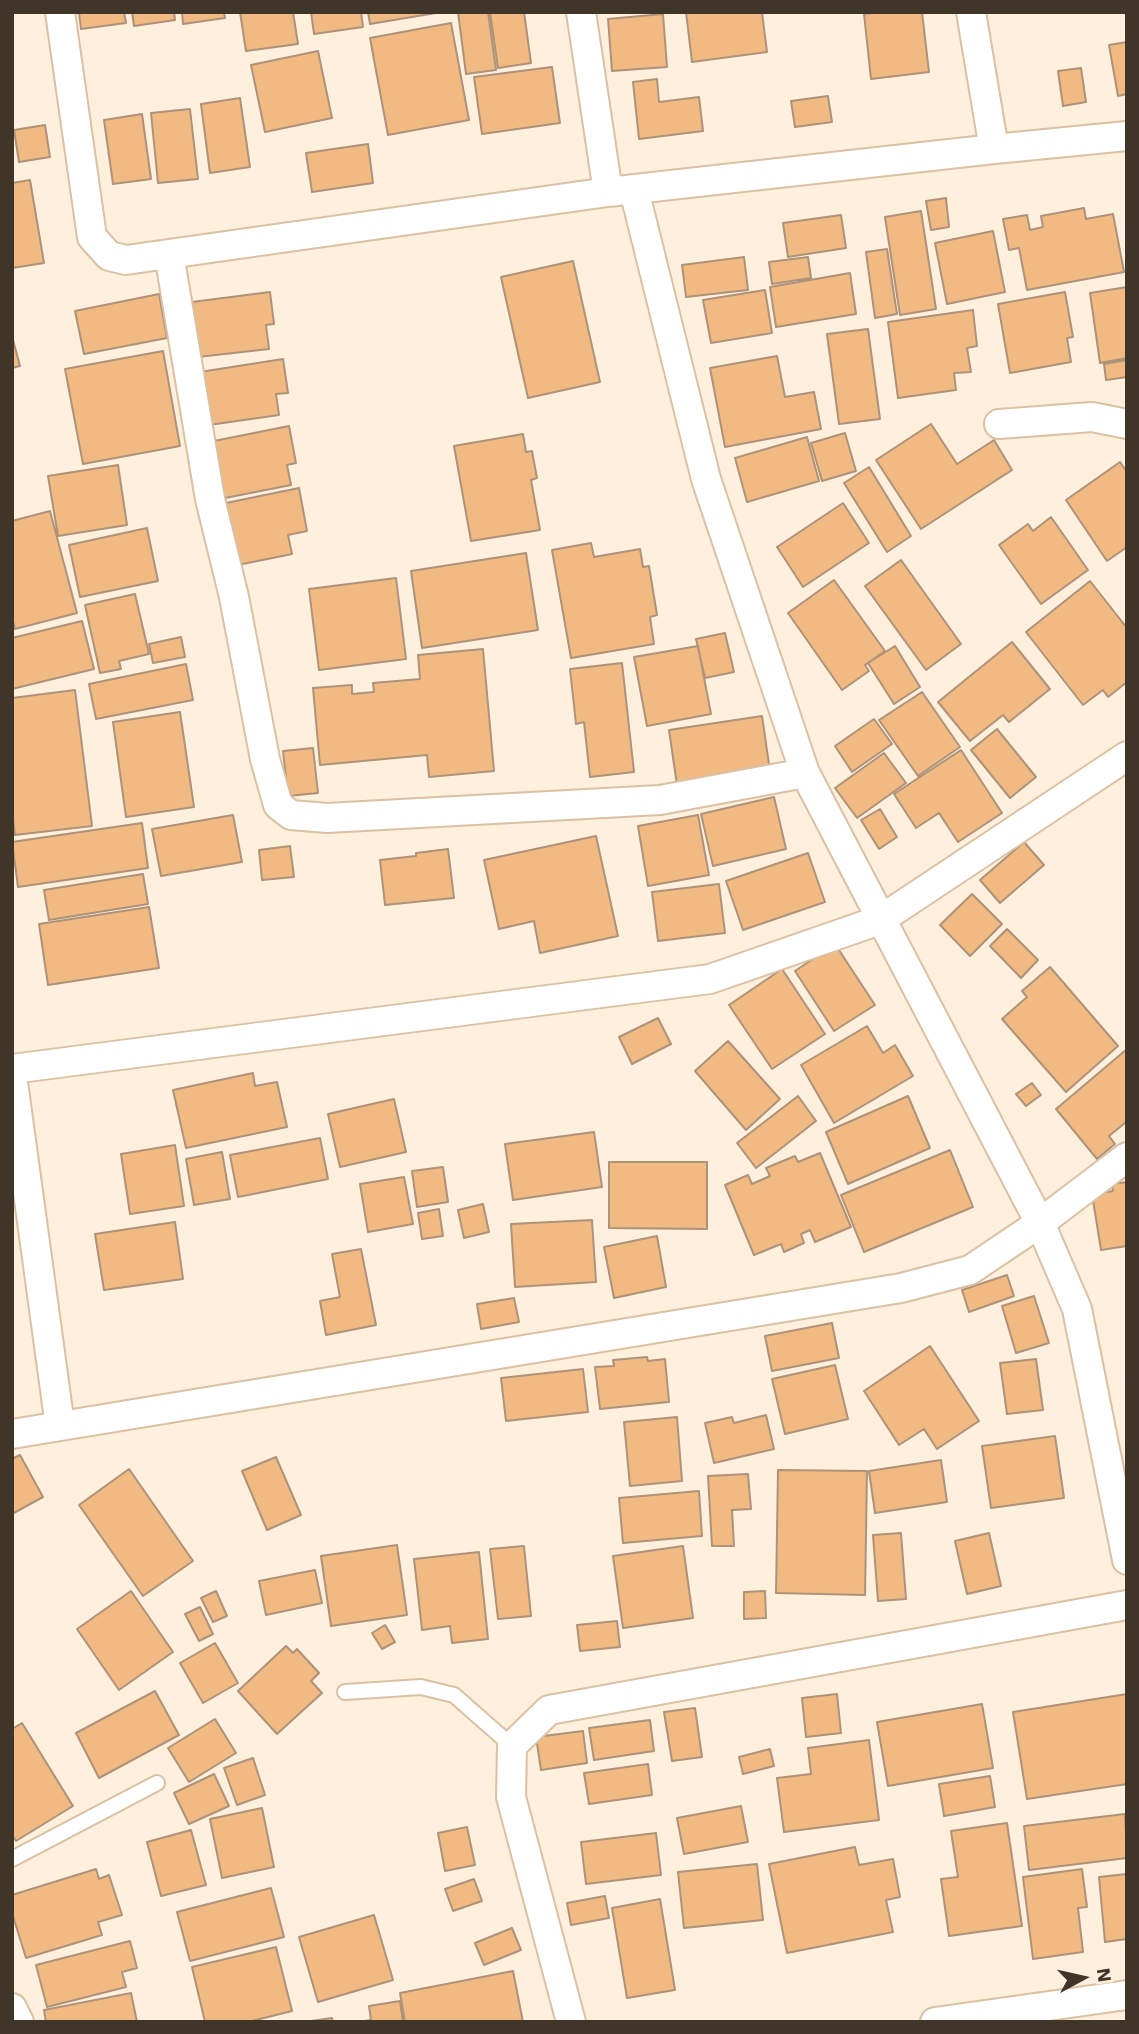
<!DOCTYPE html>
<style>
body{margin:0}
#map{position:relative;width:1139px;height:2034px;overflow:hidden;background:#ffefdd;font-family:"Work Sans",sans-serif}
canvas{display:block}
.frame{position:absolute;inset:0;border:14px solid #3f3529;pointer-events:none}
.north{position:absolute;left:1048px;top:1943px;width:70px;height:70px;-webkit-text-stroke:5px #ffefdd;paint-order:stroke;rotate:82deg;font-size:19px;font-weight:700;line-height:28px;text-align:center;color:#3f3529}
.north::after{content:'';display:block;margin:auto;width:24px;height:32px;background:#3f3529;clip-path:polygon(50% 0,100% 100%,50% 72%,0 100%)}
</style>
<div id="map">
<canvas width="1139" height="2034"></canvas>
<div class="frame"></div>
<div class="north">N</div>
</div>
<script>
const g = document.querySelector('canvas').getContext('2d');
g.lineJoin = 'round';
function fill(path, color) { g.fillStyle = color; g.fill(path, 'evenodd'); }
function trace(path, color, width, dash) { g.strokeStyle = color; g.lineWidth = width; g.lineCap = dash ? 'butt' : 'round'; g.setLineDash(dash || []); g.stroke(path); }
const building = new Path2D(`
 M79,12H124L126,23L81,29Z
 M132,12H174L175,20L134,26Z
 M182,12H224L225,18L183,24Z
 M240,12H293L298,44L246,51Z
 M311,12H361L363,27L314,34Z
 M368,12H436V13L370,24Z
 M458,12H488L496,70L466,74Z
 M490,12H524L531,63L498,68Z
 M686,12H762L767,52L692,62Z
 M880,12H922L929,72L871,79L864,14Z
 M663,14L667,67L612,71L608,19Z
 M451,23L469,120L388,135L370,38Z
 M1127,42V94L1118,96L1109,45Z
 M318,51L332,118L265,132L251,65Z
 M552,67L560,123L482,134L474,77Z
 M1081,68L1086,102L1063,106L1058,71Z
 M657,79L659,102L699,97L703,131L639,139L633,82Z
 M828,96L832,122L795,127L791,101Z
 M240,98L250,167L210,173L201,104Z
 M190,109L198,179L158,183L151,113Z
 M142,114L151,179L113,184L104,120Z
 M45,125L50,157L19,162L14,130Z
 M368,144L373,183L312,192L306,153Z
 M30,180L44,263L12,268V183Z
 M946,198L949,227L931,230L926,201Z
 M1084,208L1086,219L1113,214L1124,272L1027,290L1019,248L1009,250L1003,219L1027,215L1030,230L1043,227L1041,216Z
 M921,211L936,309L900,315L885,217Z
 M841,215L846,248L788,257L783,223Z
 M993,231L1005,292L947,304L935,243Z
 M887,249L897,314L875,318L866,252Z
 M744,257L748,290L686,297L682,265Z
 M808,257L811,278L772,284L769,262Z
 M573,261L600,382L528,398L501,277Z
 M850,273L856,314L776,327L770,287Z
 M1127,287V358L1100,363L1090,293Z
 M765,290L772,333L711,343L703,300Z
 M270,292L274,324L266,325L269,349L198,357L192,302Z
 M1065,292L1073,337L1067,338L1071,362L1010,373L998,304Z
 M159,294L167,338L84,354L75,311Z
 M973,310L977,346L967,348L971,372L954,373L956,390L898,398L888,322Z
 M868,329L880,419L839,424L827,334Z
 M12,336L20,366L12,368Z
 M163,351L180,446L83,464L65,369Z
 M777,356L785,397L814,392L821,429L725,447L710,368Z
 M283,359L288,393L276,394L279,415L209,425L200,372Z
 M1127,360V377L1106,380L1104,364Z
 M931,424L957,464L994,440L1012,470L921,529L876,460Z
 M289,426L296,463L287,465L291,485L220,499L209,442Z
 M845,433L856,471L822,481L811,443Z
 M523,434L526,452L532,451L537,478L531,480L540,530L471,541L454,446Z
 M807,437L819,481L747,502L735,458Z
 M1120,462L1127,472V547L1107,561L1066,500Z
 M118,465L127,525L58,536L48,476Z
 M869,467L911,536L887,552L844,483Z
 M299,488L307,531L288,535L292,554L233,566L221,504Z
 M843,503L869,543L803,587L777,547Z
 M50,511L77,613L15,629L12,617V521Z
 M1051,517L1088,570L1041,604L999,545L1028,524L1033,531Z
 M147,528L158,581L80,597L69,545Z
 M591,543L594,557L640,549L643,567L649,566L657,615L650,617L654,644L571,658L552,550Z
 M526,553L538,630L422,648L411,571Z
 M901,560L961,644L926,670L865,586Z
 M396,578L406,659L319,670L309,589Z
 M834,580L885,651L865,665L869,671L842,690L788,613Z
 M1090,581L1127,628V682L1108,697L1103,690L1083,705L1026,632Z
 M135,594L149,654L119,661L121,669L100,673L85,605Z
 M82,621L94,669L12,689V638Z
 M725,633L734,672L705,678L696,639Z
 M181,637L185,657L153,663L149,644Z
 M1012,642L1050,689L1009,722L1003,715L970,741L938,702Z
 M698,646L711,714L647,726L634,657Z
 M895,646L920,687L894,704L868,663Z
 M483,649L494,771L429,777L427,755L320,765L313,688L352,685V694L374,692L373,683L420,679L418,655Z
 M622,663L634,772L590,777L584,722L576,724L570,669Z
 M186,664L193,700L96,719L89,684Z
 M75,690L92,826L15,835L12,811V698Z
 M922,692L960,747L918,776L879,720Z
 M180,712L194,807L126,817L113,722Z
 M762,716L770,771L677,785L669,730Z
 M874,719L892,744L852,772L835,746Z
 M997,729L1036,777L1010,798L971,750Z
 M313,748L318,793L288,796L283,751Z
 M961,750L1002,813L958,842L939,813L916,828L894,794Z
 M884,753L906,783L857,818L835,788Z
 M774,797L786,849L713,866L701,814Z
 M880,809L897,837L879,849L861,820Z
 M233,815L242,862L161,876L152,829Z
 M698,815L709,875L648,886L638,826Z
 M142,823L148,868L18,887L12,842Z
 M596,836L618,936L540,953L534,921L499,929L484,860Z
 M1024,842L1044,865L1000,903L980,880Z
 M290,846L294,877L262,880L259,850Z
 M448,849L454,898L385,905L380,860L416,856V853Z
 M808,853L825,902L743,930L726,881Z
 M143,874L148,904L49,920L44,890Z
 M719,884L725,933L658,941L652,892Z
 M972,894L1002,924L970,956L940,925Z
 M149,907L159,968L48,985L39,924Z
 M1007,929L1038,960L1021,978L990,946Z
 M835,944L875,1005L834,1031L795,971Z
 M1050,967L1118,1046L1066,1092L1002,1019L1027,997L1022,991Z
 M782,969L825,1034L772,1069L729,1005Z
 M658,1018L671,1044L632,1064L619,1037Z
 M867,1026L883,1053L895,1045L913,1076L834,1123L801,1065Z
 M728,1041L780,1099L746,1130L695,1071Z
 M1127,1049V1125L1125,1123L1109,1136L1115,1144L1097,1159L1056,1109Z
 M253,1073L255,1086L277,1082L287,1127L186,1148L173,1090Z
 M1032,1083L1041,1095L1026,1106L1016,1094Z
 M798,1096L816,1121L756,1168L737,1143Z
 M908,1096L930,1148L848,1184L826,1132Z
 M394,1099L406,1152L340,1167L328,1114Z
 M594,1132L602,1187L513,1200L505,1144Z
 M320,1138L328,1179L238,1197L230,1155Z
 M175,1145L184,1206L130,1214L121,1154Z
 M950,1150L973,1207L864,1252L841,1195Z
 M222,1152L230,1199L194,1205L186,1159Z
 M820,1153L851,1227L815,1242L810,1230L801,1234L804,1243L784,1252L781,1244L754,1255L725,1185L748,1175L752,1184L770,1176L766,1168L795,1156L798,1162Z
 M609,1162H707V1229L609,1228Z
 M443,1167L448,1202L417,1207L412,1171Z
 M404,1177L413,1224L368,1232L360,1184Z
 M1127,1182V1246L1101,1250L1092,1194L1113,1191L1112,1184Z
 M483,1204L489,1232L464,1238L458,1210Z
 M439,1209L443,1236L422,1239L418,1213Z
 M592,1220L596,1282L515,1287L511,1224Z
 M175,1222L183,1279L104,1290L95,1234Z
 M657,1236L666,1287L614,1298L604,1247Z
 M361,1249L376,1325L326,1335L320,1301L340,1297L332,1254Z
 M1007,1275L1014,1296L969,1312L962,1290Z
 M1034,1296L1049,1343L1016,1353L1002,1306Z
 M514,1298L519,1322L481,1329L477,1304Z
 M832,1323L839,1358L772,1371L765,1336Z
 M930,1346L979,1421L937,1449L924,1429L899,1445L864,1391Z
 M647,1357L648,1361L665,1359L669,1402L600,1409L595,1367L614,1366L613,1360Z
 M1036,1359L1043,1410L1007,1414L1000,1363Z
 M835,1365L848,1419L785,1434L772,1379Z
 M583,1369L588,1412L506,1421L501,1378Z
 M766,1415L774,1449L714,1463L705,1423L732,1417L734,1423Z
 M677,1417L682,1481L630,1486L624,1422Z
 M1055,1436L1064,1498L991,1508L982,1446Z
 M20,1455L43,1497L12,1514V1459Z
 M276,1457L301,1515L267,1530L242,1471Z
 M941,1460L947,1502L875,1513L869,1471Z
 M129,1469L193,1561L143,1596L79,1505Z
 M778,1470L867,1471L865,1595L776,1593Z
 M748,1474L751,1509L732,1510L734,1546H712L708,1476Z
 M699,1491L702,1536L623,1543L619,1498Z
 M901,1533L906,1599L878,1601L873,1535Z
 M989,1533L1001,1586L967,1594L955,1541Z
 M397,1545L407,1615L331,1626L321,1556Z
 M524,1546L531,1616L498,1619L490,1549Z
 M683,1546L693,1618L623,1628L613,1556Z
 M479,1552L488,1639L452,1643L450,1626L422,1630L414,1559Z
 M315,1570L322,1603L266,1615L259,1581Z
 M131,1591L173,1652L119,1690L77,1629Z
 M216,1591L227,1616L213,1622L201,1598Z
 M765,1591L766,1618L744,1619V1592Z
 M200,1607L213,1634L199,1641L185,1614Z
 M617,1621L620,1647L580,1651L577,1625Z
 M385,1625L395,1642L382,1649L372,1633Z
 M215,1643L238,1683L203,1703L180,1663Z
 M286,1646L293,1653L297,1649L319,1673L311,1681L322,1693L277,1734L238,1691Z
 M155,1691L179,1735L99,1778L76,1733Z
 M837,1694L841,1733L806,1737L802,1698Z
 M1127,1694V1784L1027,1799L1013,1712Z
 M982,1704L993,1768L888,1786L877,1722Z
 M695,1708L702,1757L672,1761L664,1712Z
 M215,1719L236,1753L189,1782L168,1748Z
 M650,1720L654,1751L594,1760L589,1728Z
 M22,1723L73,1806L16,1841L12,1835V1729Z
 M583,1731L587,1763L541,1770L536,1737Z
 M869,1740L879,1820L784,1832L777,1778L811,1774L808,1748Z
 M770,1749L774,1766L743,1774L739,1757Z
 M253,1758L265,1795L237,1805L224,1768Z
 M648,1764L652,1795L589,1804L584,1773Z
 M214,1774L229,1806L189,1824L174,1793Z
 M990,1776L995,1807L944,1816L939,1784Z
 M741,1806L748,1842L684,1854L677,1818Z
 M262,1808L274,1867L222,1878L210,1819Z
 M1125,1814L1127,1858L1029,1870L1024,1826Z
 M1007,1823L1022,1926L949,1936L941,1879L958,1877L951,1831Z
 M467,1827L475,1865L445,1871L438,1833Z
 M191,1830L206,1885L161,1896L147,1842Z
 M656,1833L661,1875L586,1884L581,1842Z
 M855,1847L859,1865L893,1859L900,1897L886,1900L893,1932L787,1953L769,1864Z
 M757,1864L763,1920L684,1928L678,1872Z
 M96,1869L99,1879L109,1875L122,1915L98,1922L102,1935L26,1958L12,1913V1895Z
 M1082,1869L1087,1907L1078,1908L1083,1952L1033,1959L1023,1877Z
 M1127,1874V1939L1105,1942L1099,1877Z
 M474,1879L482,1901L453,1911L445,1889Z
 M271,1888L284,1937L190,1961L177,1912Z
 M605,1896L609,1918L571,1925L567,1903Z
 M660,1899L675,1990L627,1998L612,1908Z
 M374,1915L393,1980L318,2002L299,1937Z
 M512,1928L521,1950L484,1965L475,1943Z
 M130,1941L137,1968L122,1972L126,1987L47,2007L36,1965Z
 M276,1947L292,2011L248,2022H205L192,1967Z
 M513,1971L523,2022H405L400,1993Z
 M131,1993L137,2022H46L44,2010Z
 M400,2001L403,2022H359L371,2020L369,2006Z
 M332,2018L333,2022H304Z`);
const lane = new Path2D(`
 M345,1692L421,1687L454,1695L512,1746
 M12,1859L157,1783`);
const street = new Path2D(`
 M60,12L92,237L109,256L126,260L608,192L994,149L1127,136
 M581,12L608,192
 M971,12L994,149
 M634,190L706,479L805,773L1040,1223L1077,1309L1127,1560
 M169,254L210,499L234,597L265,759L278,805L291,815L327,818L660,800L805,773
 M999,424L1092,417L1127,424
 M12,1069L710,979L880,920L1127,756
 M12,1075L60,1426
 M12,1434L901,1288L970,1270L1040,1223L1127,1157
 M12,2008L19,2022
 M571,2022L511,1797L512,1746L549,1710L1127,1605
 M935,2022L1127,1995`);
fill(building, '#f2ba83');
trace(building, '#ae9279', 2);
trace(lane, '#dac1a4', 18);
trace(street, '#dac1a4', 32);
trace(lane, '#fff', 14);
trace(street, '#fff', 28);
</script>
